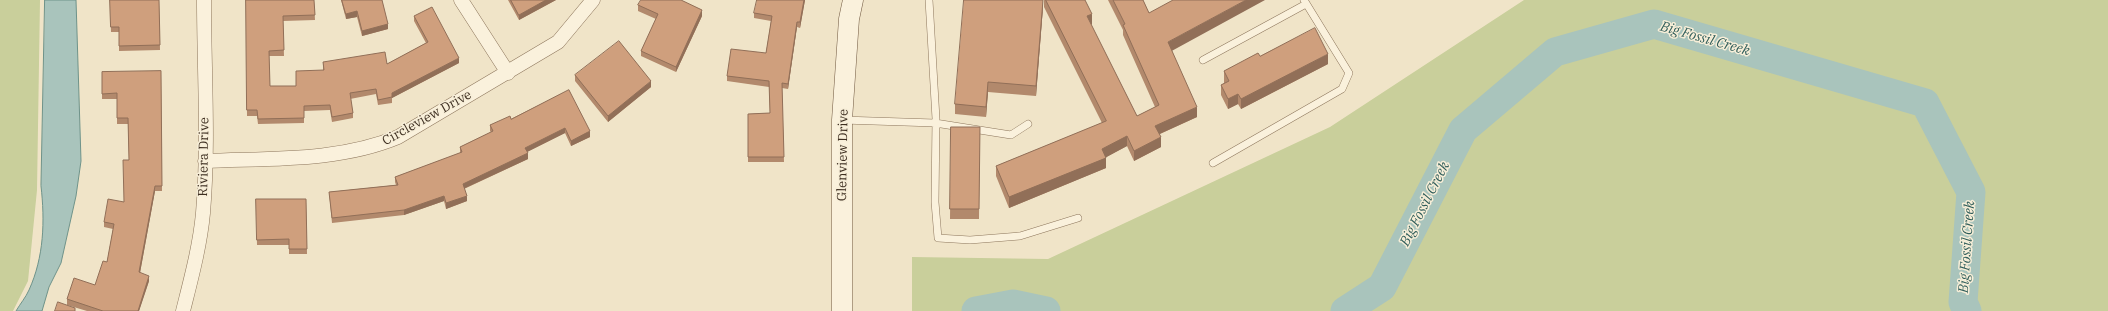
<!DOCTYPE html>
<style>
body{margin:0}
canvas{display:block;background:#f0e4c8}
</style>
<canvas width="2108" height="311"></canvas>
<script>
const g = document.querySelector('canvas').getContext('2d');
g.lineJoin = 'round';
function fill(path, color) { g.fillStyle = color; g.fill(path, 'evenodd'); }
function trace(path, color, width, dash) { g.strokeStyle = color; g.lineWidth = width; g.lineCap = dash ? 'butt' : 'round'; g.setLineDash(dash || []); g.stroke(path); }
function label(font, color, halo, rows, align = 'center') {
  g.font = font + ' "IBM Plex Serif",serif'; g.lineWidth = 3; g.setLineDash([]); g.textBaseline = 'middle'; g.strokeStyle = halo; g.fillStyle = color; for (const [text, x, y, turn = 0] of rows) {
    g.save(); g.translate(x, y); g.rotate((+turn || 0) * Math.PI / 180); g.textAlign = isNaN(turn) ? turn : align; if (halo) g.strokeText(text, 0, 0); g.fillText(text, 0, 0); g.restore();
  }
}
const green = new Path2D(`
 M0,0H40L37,190L28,281L13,311H0Z
 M1524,0H2108V311H912V257L1048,259L1330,127Z`);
const water = new Path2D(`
 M45,0H76L81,161L76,196L61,263L49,287L42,311H16C20,304 26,297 29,290C44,257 45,221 41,186Z`);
const river = new Path2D(`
 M976,311L1013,304L1046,311
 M1345,311L1382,287L1463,130L1555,52L1654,24L1925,103L1971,192L1963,302L1967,311`);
const lane = new Path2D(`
 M929,0L936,119L935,202L938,238L970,240L1020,236L1078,218
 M1203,60L1306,4
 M842,120L935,123L1011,135L1028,124
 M1213,163L1342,89L1349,73L1304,0`);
const street = new Path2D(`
 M461,0L508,73
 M205,161C269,158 338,162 398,137L558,42L593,0
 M183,311C191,279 200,246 203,213C209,142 204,71 204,0`);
const secondary = new Path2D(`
 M842,311V120L849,19L853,0`);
const wall = new Path2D(`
 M110,0H159L160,50L119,51V32H111Z
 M246,0H314L315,20L283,21L284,56H269L270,86H296L323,70V62L387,64L426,43L414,21V16L459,63L392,98V103L378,105L376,94L350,99L353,113V118L332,122L330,110L304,111V123L258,124L257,116H247Z
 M341,0H382L388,29L362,36L357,17L346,19Z
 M508,0H556L519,20Z
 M805,0L800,28L797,27L788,89L782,88L784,162H748V114L770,113L769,87L727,81V76L766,53L771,21L754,18V13Z
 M1044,0H1085L1092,24L1091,25L1137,116L1155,107L1123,35V30L1108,0H1143L1149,13L1172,51L1197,117L1160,134L1161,147L1134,161L1127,146L1106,157V168L1009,208L996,176V166L1102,123L1044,7Z
 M683,1L702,16L676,72L641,56V51L656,19L638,11V5Z
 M1043,7L1036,96L988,92L986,117L955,114V104Z
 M1260,56L1328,64L1241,109L1238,104L1228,109L1221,95V85L1224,83V71Z
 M161,71L162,191H155L140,273L149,281L139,311H87L67,305V299L95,285L107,262L113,229L104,227V222L124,202L129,160L128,124H117V99H102V72Z
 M575,75L651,87L608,122L575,81Z
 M569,90L590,137L571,146L565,133L527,152L528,159L464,189L467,201L446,209L444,201L404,215L332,223L329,192L396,185L395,182V177L460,153V147L491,132L490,131V125L511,119Z
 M951,127H980L979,219H950Z
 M256,199H306L307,254H289V245H257Z`);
const shadedWall = new Path2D(`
 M546,0H556L519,20V15Z
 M804,0H805L800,28V22Z
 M1043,0V7L1036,96V86Z
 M1246,0H1265L1168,53V42Z
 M702,10V16L676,72V67Z
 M357,11V17L346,19V14Z
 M1092,14V24L1087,27V16Z
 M797,22V27L788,89V84Z
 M388,24V29L362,36V31Z
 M1328,54V64L1241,109V99Z
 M459,58V63L392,98V93Z
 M651,81V87L608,122V116Z
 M988,82V92L986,117V107Z
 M1238,94V104L1228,109V99Z
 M1197,107V117L1155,136V126Z
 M565,128V133L525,153V148Z
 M590,131V137L571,146V141Z
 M1127,136V146L1103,159L1106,158V168L1009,208V197Z
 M1161,137V147L1134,161V151Z
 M528,153V159L463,189V184Z
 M155,186V191L139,278V272Z
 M444,196V201L404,215V210Z
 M467,196V201L446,209V203Z
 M149,276V281L139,311H138Z`);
const building = new Path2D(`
 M110,0H159L160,45L119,46V27H111Z
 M246,0H314L315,15L283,16L284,50L269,51L270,86H296V71L324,70L323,62L385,52L387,64L428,42L414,16L432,7L459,58L392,93V97L378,100L376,89L350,93L353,113L332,117L330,105L304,106V118L258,119L257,110H247Z
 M342,0H382L388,24L362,31L357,11L346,14Z
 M511,0H546L519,15Z
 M641,0H681L702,10L676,67L641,51L658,14L638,5Z
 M757,0H804L800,22H797L788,84L782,83L784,157H748V114L770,113L769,81L727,76L731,49L766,53L772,16L754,13Z
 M964,0H1043L1036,86L988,82L986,107L955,104Z
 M1046,0H1085L1092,14L1087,16L1137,116L1159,105L1123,25L1125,24L1113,0H1143L1149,13L1173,0H1246L1168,42L1197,107L1155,126L1161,137L1134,151L1127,136L1102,149L1106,158L1009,197L996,166L1106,121Z
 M1315,28L1328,54L1241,99L1238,94L1228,99L1221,85L1229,81L1224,71L1258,53L1260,56Z
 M619,41L651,81L608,116L575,75Z
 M161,71L162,186H155L139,272L149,276L138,311H103L67,299L74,278L95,285L103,261L107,262L114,224L104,222L108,199L124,202L123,160H129L128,118H117V93L102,94V72Z
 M569,90L590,131L571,141L565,128L525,148L528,153L463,184L467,196L446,203L444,196L404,210L332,218L329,192L398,185L395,177L462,152L460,147L493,131L490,125L510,116L511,119Z
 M951,127H980L979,209H950Z
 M256,199H306L307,249H289V239L257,240Z
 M58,302L75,308V311H55Z`);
const streetNames = [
 ["Circleview Drive",427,118,-29],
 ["Glenview Drive",843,155,-89],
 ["Riviera Drive",204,157,-89]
];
const waterNames = [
 ["Big Fossil Creek",1705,39,16],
 ["Big Fossil Creek",1425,204,-63],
 ["Big Fossil Creek",1967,247,-86]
];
fill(green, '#c9cf9b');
fill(water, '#a9c4bc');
trace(water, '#6f938a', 1);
trace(river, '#a9c4bc', 29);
trace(lane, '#8d765c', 8);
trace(street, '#8d765c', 15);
trace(secondary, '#6f573f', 21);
trace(lane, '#faf1dc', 7);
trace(street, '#faf1dc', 14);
trace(secondary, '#faf1dc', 20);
fill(wall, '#b2896c');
fill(shadedWall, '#916f58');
fill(building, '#cf9f7d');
trace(building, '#916f58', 1);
label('13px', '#3d2e20', '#f7eed8', streetNames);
label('italic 14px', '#2f5d5a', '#f7eed8', waterNames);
</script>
